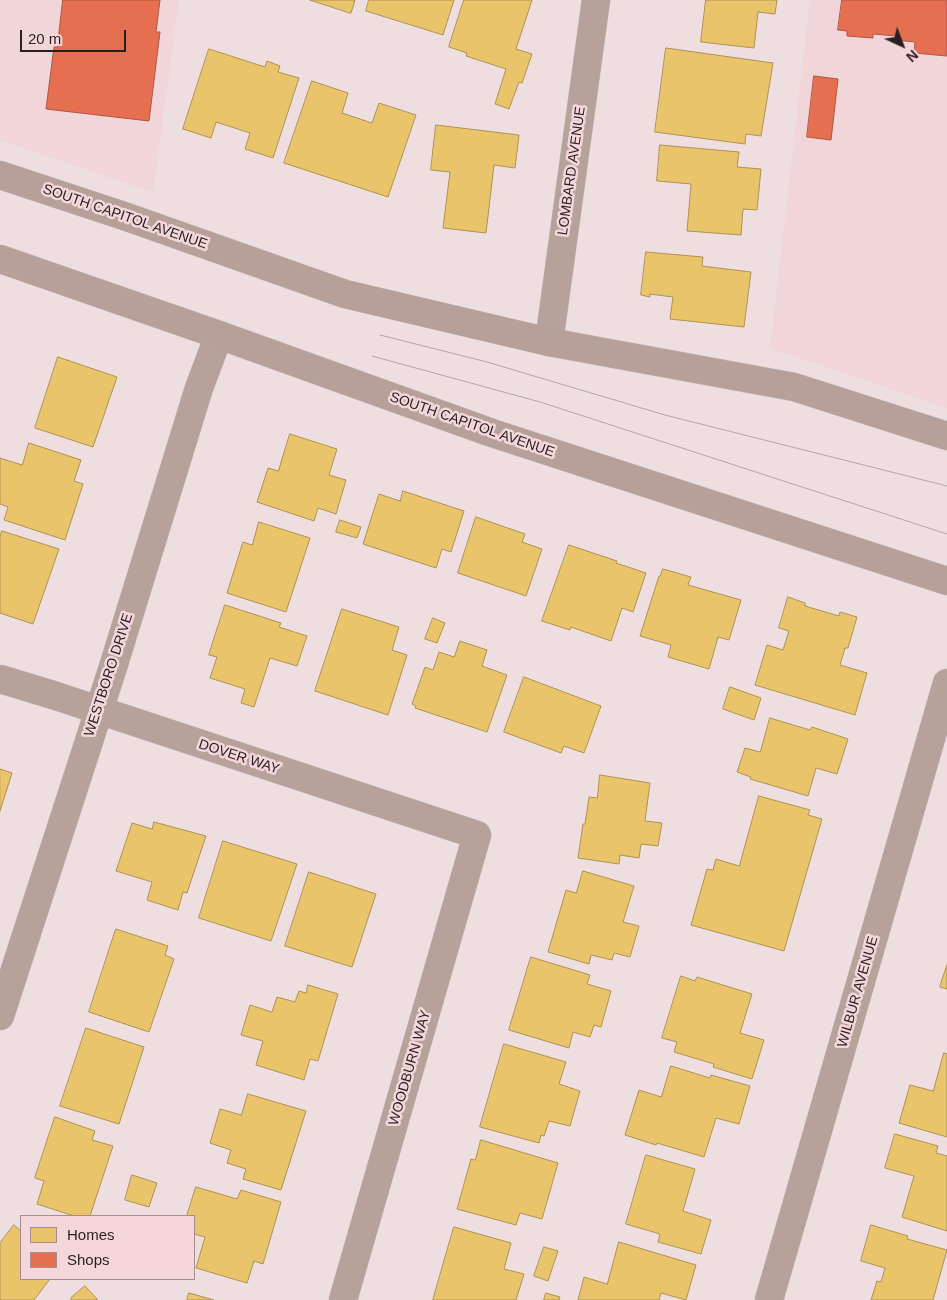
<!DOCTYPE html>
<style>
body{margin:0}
#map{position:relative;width:947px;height:1300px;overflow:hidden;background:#eedee0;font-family:Arial,sans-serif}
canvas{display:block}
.legend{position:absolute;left:20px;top:1215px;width:175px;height:65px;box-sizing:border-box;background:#f5d7db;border:1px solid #a38d90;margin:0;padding:6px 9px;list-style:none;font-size:15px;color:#291e20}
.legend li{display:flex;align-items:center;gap:10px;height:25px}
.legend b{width:25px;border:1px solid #a38d90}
.north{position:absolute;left:877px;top:20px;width:50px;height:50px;-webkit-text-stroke:4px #f5d7db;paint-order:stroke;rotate:137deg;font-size:14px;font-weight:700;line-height:20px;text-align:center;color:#291e20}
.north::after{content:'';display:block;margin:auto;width:18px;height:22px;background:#291e20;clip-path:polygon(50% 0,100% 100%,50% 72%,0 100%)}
.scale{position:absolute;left:20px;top:30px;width:106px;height:22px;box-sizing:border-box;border:2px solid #291e20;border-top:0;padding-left:6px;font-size:15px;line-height:18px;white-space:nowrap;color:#291e20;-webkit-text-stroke:4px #f5d7db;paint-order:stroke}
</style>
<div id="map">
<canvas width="947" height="1300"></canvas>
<ul class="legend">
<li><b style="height:14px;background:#e9c46a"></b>Homes</li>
<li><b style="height:14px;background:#e76f51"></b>Shops</li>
</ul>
<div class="north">N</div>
<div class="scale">20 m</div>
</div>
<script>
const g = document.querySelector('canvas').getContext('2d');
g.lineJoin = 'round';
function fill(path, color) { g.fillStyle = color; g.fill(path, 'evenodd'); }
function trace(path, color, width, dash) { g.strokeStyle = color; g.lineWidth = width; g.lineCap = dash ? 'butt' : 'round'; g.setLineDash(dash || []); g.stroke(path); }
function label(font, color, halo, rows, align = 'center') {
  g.font = font + ' Arial,sans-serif'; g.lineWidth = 5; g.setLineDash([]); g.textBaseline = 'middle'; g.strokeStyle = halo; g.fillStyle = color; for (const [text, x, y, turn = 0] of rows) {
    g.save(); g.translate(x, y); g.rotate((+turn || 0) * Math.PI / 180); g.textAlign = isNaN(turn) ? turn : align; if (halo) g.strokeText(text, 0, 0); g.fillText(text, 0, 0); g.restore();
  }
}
const built = new Path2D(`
 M0,0H179L153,192L0,140Z
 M810,0H947V408L770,348Z`);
const homes = new Path2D(`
 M310,0H355L351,13Z
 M369,0H454L443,35L366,11Z
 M464,0H532L516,49L532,54L522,83L519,82L509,109L495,104L506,69L466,56L467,53L449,47Z
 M706,0H777L775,14L758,12L754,48L701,42Z
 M666,48L773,63L761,136L746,134L745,144L655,132Z
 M209,49L265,67L267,61L280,66L278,72L299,78L273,158L245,149L250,133L216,122L211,138L183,129Z
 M312,81L348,93L342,113L372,123L379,103L416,115L388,197L284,163Z
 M436,125L519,135L515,168L494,165L486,233L443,228L450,172L431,170Z
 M660,145L739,152L737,167L761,169L757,210L743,209L741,235L687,231L691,184L657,181Z
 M646,252L703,257L702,266L751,272L744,327L670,319L673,297L650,294V297L641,295Z
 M58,357L117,377L93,447L35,428Z
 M290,434L337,449L329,475L346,480L336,514L318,508L314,521L257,502L268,468L278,471Z
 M29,443L81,460L74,481L83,484L65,540L4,520L8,507L0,504V458L22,465Z
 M403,491L464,511L451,552L442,549L436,568L363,544L379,494L400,501Z
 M476,517L525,534L522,542L542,549L526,596L458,573Z
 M340,520L361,527L357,538L336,532Z
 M259,522L310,538L286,612L227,593L243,542L252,545Z
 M2,531L59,549L33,624L0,613V537Z
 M569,545L617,561L616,563L646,573L633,612L622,608L611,641L571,627L570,630L542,621Z
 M663,569L691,577L688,585L741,600L729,640L718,637L709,669L668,657L671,645L640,636L659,576H660Z
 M788,597L805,603V606L839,616L840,612L857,617L848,648H845L840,665L867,673L855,715L755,685L767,645L783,650L789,631L779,628Z
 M225,605L281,623L279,627L307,636L297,666L270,658L254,707L241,703L245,689L210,678L217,657L209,655Z
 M342,609L399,627L392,650L407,655L388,715L315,691Z
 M433,618L445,623L437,643L425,639Z
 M460,641L487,650L482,666L507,675L487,732L415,708L416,706L412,704L425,667L433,670L439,652L454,657Z
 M524,677L601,706L584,753L564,746L561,753L504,732Z
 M730,687L761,698L754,720L723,709Z
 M770,718L810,730L812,727L848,739L837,774L816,768L808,796L750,779L751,777L737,772L745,748L760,752Z
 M0,769L12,773L0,811Z
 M600,775L650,783L645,821L662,823L658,846L641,844L639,858L620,855L619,864L578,858L583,824H585L589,797L597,798Z
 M759,796L810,810L808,815L822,819L784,951L691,925L707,869L713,870L716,859L739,866Z
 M154,822L206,836L187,893L183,892L178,910L147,900L152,882L116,871L132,823L152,829Z
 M223,841L297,864L271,941L199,918Z
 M583,871L634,886L623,922L639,926L630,957L614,953L612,960L591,955L589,964L548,952L566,890L576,893Z
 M309,872L376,894L352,967L285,946Z
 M116,929L168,946L165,955L174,959L149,1032L89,1012Z
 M531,957L590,975L587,984L611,991L601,1027L594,1025L590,1037L573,1032L569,1048L509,1030Z
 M947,965V989L940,987Z
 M681,976L695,981L697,977L752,994L740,1033L764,1040L752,1079L713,1067L714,1064L674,1052L677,1042L662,1038Z
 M308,985L338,994L318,1061L310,1059L304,1080L256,1065L263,1041L241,1035L250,1005L272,1012L277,997L295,1002L299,991L306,993Z
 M86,1028L144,1047L119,1124L60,1106Z
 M504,1044L566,1062L559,1084L580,1091L570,1126L549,1121L544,1136L541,1135L539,1143L480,1127Z
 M944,1053L947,1054V1137L899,1123L910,1085L933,1091Z
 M671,1066L710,1078L711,1075L750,1086L739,1124L716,1118L704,1157L657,1143L656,1145L625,1135L639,1090L661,1097Z
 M248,1094L306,1111L281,1190L243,1179L246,1169L227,1163L231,1150L210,1143L220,1109L241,1115Z
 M55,1117L95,1131L92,1140L113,1146L90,1216H74L37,1204L44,1181L35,1178Z
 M895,1134L938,1146L936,1153L947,1156V1231L902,1217L914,1176L885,1168Z
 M481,1140L558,1163L542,1219L520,1213L516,1225L457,1209L471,1159L475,1160Z
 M646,1155L695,1169L683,1211L711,1220L701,1254L658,1242L660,1234L626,1224Z
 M132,1175L157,1183L149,1207L125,1200Z
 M196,1187L237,1199L241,1190L281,1202L263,1264L254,1261L247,1283L196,1268L205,1237L194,1234V1216H187Z
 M14,1225L21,1231V1279H50L34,1300H0V1243Z
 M871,1225L908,1236L907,1239L947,1250L933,1300H871L877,1281L881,1282L885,1268L861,1261Z
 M454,1227L511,1243L504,1269L524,1274L516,1300H433Z
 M619,1242L696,1265L686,1300L661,1293L659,1300H578L584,1277L607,1284Z
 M544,1247L558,1251L548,1281L534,1276Z
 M85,1286L98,1300H71V1298Z
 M189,1293L214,1300H187Z
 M546,1293L560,1297L559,1300H544Z`);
const shops = new Path2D(`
 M63,0H160L156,32H160L149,121L46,109L54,47H57Z
 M842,0H947V56L914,53L915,42L896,40V36L873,34V38L847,36V31L838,30Z
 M814,76L838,79L831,140L807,137Z`);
const minor = new Path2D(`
 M549,342L596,0
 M0,679L53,695L477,835L343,1300
 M0,1016L114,664L199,388L219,335
 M769,1300L947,683`);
const primary = new Path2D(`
 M0,175L127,217L345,294L549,342L794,387L947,436
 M0,259L219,335L492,433L947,581`);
const tram = new Path2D(`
 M380,335L487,362L665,415L947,486
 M372,356L540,402L947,534`);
const streetNames = [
 ["LOMBARD AVENUE",572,171,-82],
 ["SOUTH CAPITOL AVENUE",125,217,19],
 ["SOUTH CAPITOL AVENUE",472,425,19],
 ["WESTBORO DRIVE",109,675,-72],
 ["DOVER WAY",239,757,18],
 ["WILBUR AVENUE",858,992,-74],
 ["WOODBURN WAY",410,1068,-74]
];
fill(built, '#f1d5d8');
fill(homes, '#e9c46a');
trace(homes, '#af9254', 1);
fill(shops, '#e76f51');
trace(shops, '#ae5742', 1);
trace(minor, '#c9bdbe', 29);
trace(primary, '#c9bdbe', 29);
trace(minor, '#b6a19b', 28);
trace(primary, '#b7a09a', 28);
trace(tram, '#b5a6a4', 1);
label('14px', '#291e20', '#f5d7db', streetNames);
</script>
